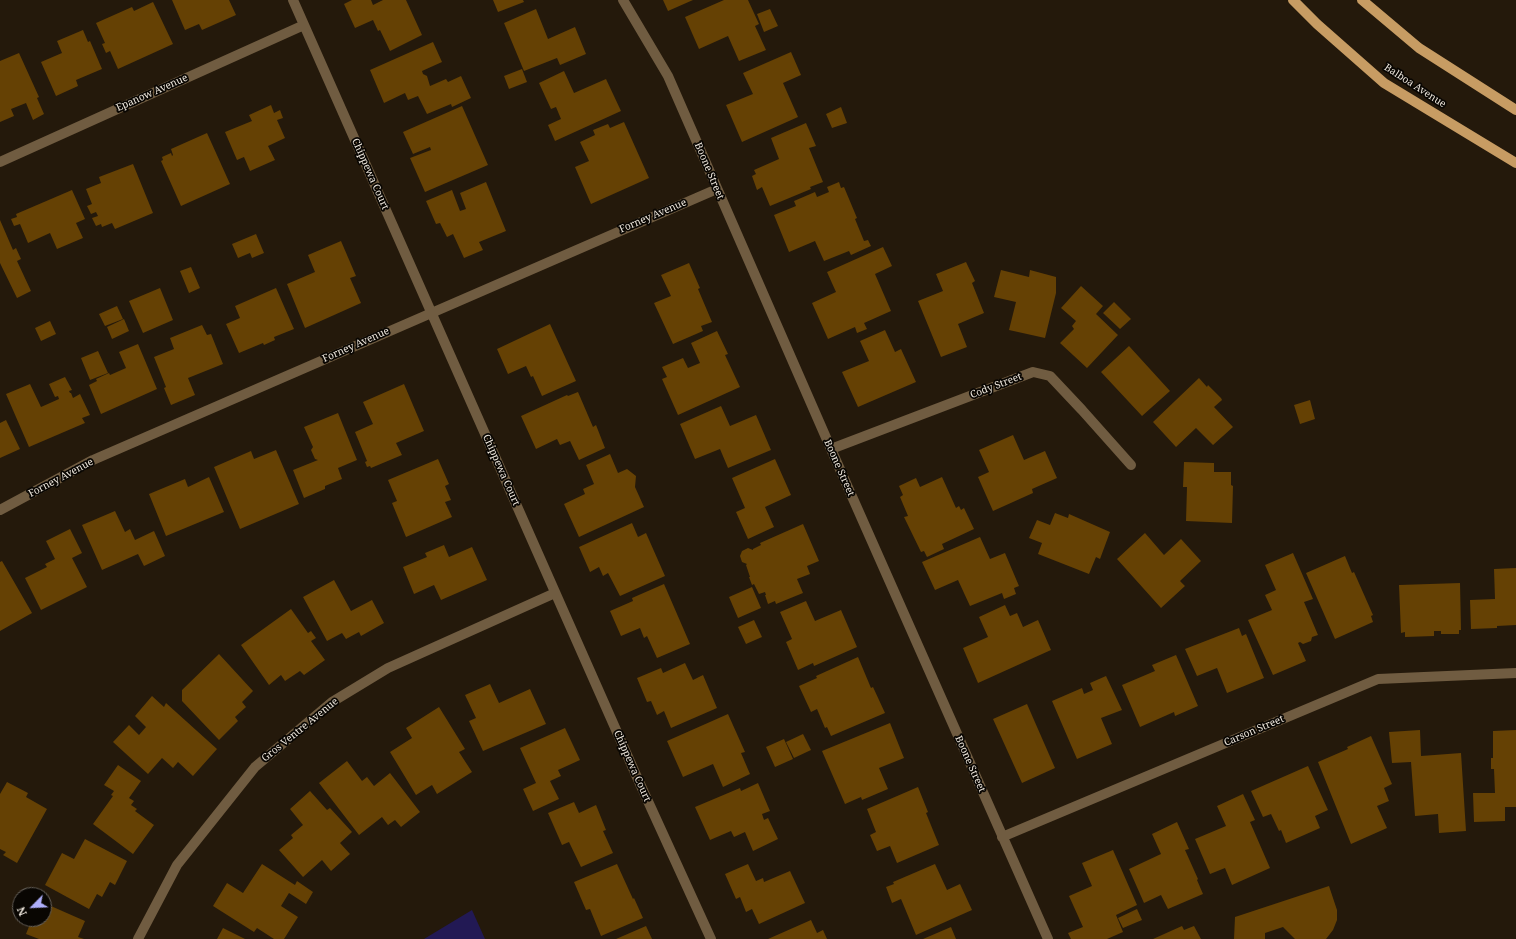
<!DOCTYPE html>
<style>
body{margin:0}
#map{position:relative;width:1516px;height:939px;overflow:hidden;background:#24190b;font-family:"Noto Serif",serif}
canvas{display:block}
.north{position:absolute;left:12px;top:887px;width:40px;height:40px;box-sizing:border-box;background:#090602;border:1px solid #65605a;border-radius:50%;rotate:246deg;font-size:11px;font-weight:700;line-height:16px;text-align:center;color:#eee7dd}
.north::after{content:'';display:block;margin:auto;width:14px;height:18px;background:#aeaefa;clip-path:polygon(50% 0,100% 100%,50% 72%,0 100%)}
</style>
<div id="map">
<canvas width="1516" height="939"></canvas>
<div class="north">N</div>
</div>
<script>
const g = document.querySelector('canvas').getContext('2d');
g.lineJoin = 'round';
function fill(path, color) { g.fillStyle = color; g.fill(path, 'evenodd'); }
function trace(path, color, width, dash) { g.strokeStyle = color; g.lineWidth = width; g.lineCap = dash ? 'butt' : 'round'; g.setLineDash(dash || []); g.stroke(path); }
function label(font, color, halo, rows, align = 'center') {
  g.font = font + ' "Noto Serif",serif'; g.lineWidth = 3.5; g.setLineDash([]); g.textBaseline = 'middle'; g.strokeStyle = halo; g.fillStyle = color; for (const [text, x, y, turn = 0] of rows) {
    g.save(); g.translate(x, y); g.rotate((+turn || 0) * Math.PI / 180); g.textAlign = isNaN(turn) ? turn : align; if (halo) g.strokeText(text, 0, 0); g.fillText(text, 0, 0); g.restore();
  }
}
const green = new Path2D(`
 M472,910L485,939H424Z`);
const building = new Path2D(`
 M172,0H229L236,15L202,30L199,24L185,30Z
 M352,0H371L373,5L383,0H406L422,35L390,51L380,30L378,31L373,20L355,28L344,4Z
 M493,0H523L524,2L498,12Z
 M663,0H693L668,11Z
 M724,0H748L759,24L755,26L766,50L739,61L728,36L699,49L685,17Z
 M153,2L173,44L118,69L110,51L106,53L102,44L105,43L96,23L132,7L134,11Z
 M536,9L548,39L575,27L586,54L560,65L557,58L524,71L504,23Z
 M770,9L778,26L764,32L757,14Z
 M83,30L88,42L90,41L102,69L76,80L78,86L56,96L41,62L62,53L57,41Z
 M433,42L442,62L422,71L423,74L427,76L430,86L446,79L448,82L461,76L471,98L452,107L451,104L427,114L418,96L408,100L405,93L384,103L370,70Z
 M791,52L801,75L783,83L798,117L742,142L726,105L753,94L743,73Z
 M19,53L39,97L37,98L44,114L33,120L26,103L11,109L14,116L0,122V61Z
 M522,69L527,82L509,89L504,76Z
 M564,71L574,93L606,79L621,111L555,141L548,125L561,119L556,107L551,109L539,83Z
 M271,105L274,113L280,110L283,118L277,120L285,138L268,146L275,160L250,171L244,157L237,160L225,132L252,121L249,115Z
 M462,106L488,165L425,192L410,158L431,150L430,147L413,154L403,132Z
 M841,107L847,123L832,128L826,114Z
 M624,122L649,178L591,204L575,167L589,161L580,142L595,135L593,130L608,124L610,128Z
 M806,123L816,146L809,148L823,182L810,187L811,189L770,206L762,187L757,190L752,176L756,174L754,170L779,159L771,138Z
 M207,133L230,184L181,206L161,161L163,160L162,157L171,153L172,156L173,155L171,149Z
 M133,164L153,213L115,229L112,223L102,227L101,224L96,226L92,218L98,216L96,212L91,214L87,206L92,204L86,189L101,183L99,177Z
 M486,182L506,231L479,242L483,250L464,258L453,234L447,237L440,223L436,224L426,201L452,190L460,211L466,209L460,193Z
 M839,182L841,188L844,187L857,218L855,219L864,241L868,240L871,246L851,255L849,251L824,261L815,241L789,252L774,215L796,206L794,201L815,192L817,197L829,192L827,187Z
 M72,190L85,219L76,223L83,238L57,249L50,233L28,243L20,224L14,226L11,219L17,217L16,214Z
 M0,220L13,250L16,248L21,259L17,261L31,291L17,298L0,263Z
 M256,234L264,253L252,258L250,253L238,258L232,244Z
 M341,241L356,276L350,278L361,303L305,328L287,284L315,272L308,255Z
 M883,247L892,266L875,274L891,311L864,323L867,329L857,333L855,327L828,339L812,303L836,292L827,272Z
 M966,262L975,281L972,283L984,313L958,324L967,347L941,357L918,301L943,291L936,274Z
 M689,263L700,288L698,289L712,322L701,326L703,331L673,344L654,303L671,296L661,275Z
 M191,267L200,288L189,293L180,271Z
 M1001,270L1029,277L1030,270L1056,277V293L1045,338L1009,330L1016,302L994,297Z
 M1081,286L1103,306L1096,314L1118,335L1087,368L1060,343L1074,329L1072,326L1076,321L1061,308Z
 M160,288L173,320L143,333L129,301Z
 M276,288L294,329L274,337L275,340L264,345L263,343L239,353L226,324L240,318L235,306Z
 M1114,302L1131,319L1120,329L1103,313Z
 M117,306L123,319L105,326L99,314Z
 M124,319L129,331L112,339L107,327Z
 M50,321L56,334L41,341L35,328Z
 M550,324L576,381L542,396L533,376L531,377L526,366L508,374L497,349Z
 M202,325L207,335L211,334L223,364L188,378L195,395L171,405L164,388L166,387L154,357L174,349L170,338Z
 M885,330L895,352L901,349L916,382L858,407L842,372L869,361L860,341Z
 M717,331L728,354L725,355L740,387L678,415L662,379L667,377L662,367L683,358L688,368L700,363L691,343Z
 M138,344L157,389L101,414L89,385L97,381L96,379L109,373L110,375L126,368L119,352Z
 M1129,346L1170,391L1142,416L1101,372Z
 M98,351L108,373L90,380L81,358Z
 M65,377L72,390L69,391L70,393H71L73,398L80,394L90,415L82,418L85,423L29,447L6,394L30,384L41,407L59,399L58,396L55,397L49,384Z
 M1199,378L1207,387L1208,385L1221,398L1222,400L1214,407L1233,427L1213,445L1196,428L1176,447L1153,422Z
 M404,384L424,431L396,443L402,455L371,468L370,466L367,467L365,462L367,461L355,432L373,424L363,402Z
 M578,392L593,427L596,425L605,448L579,460L570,441L560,445L557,439L536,449L521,416L567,395L568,396Z
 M1310,400L1315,419L1300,424L1294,405Z
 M721,406L730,426L756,415L771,450L728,468L720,449L695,459L680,424Z
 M338,413L357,460L338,468L342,479L325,486V489L304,498L293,470L318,460L315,459L311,450L313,447L304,427Z
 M6,420L20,449L0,458V423Z
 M1013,435L1024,460L1045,451L1057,478L1032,489L1033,493L993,511L978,477L989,472L979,450Z
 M276,450L299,504L240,529L214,467L251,451L254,459Z
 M610,454L618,473L627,469L636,476L635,487L644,507L579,537L564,504L585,494L583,489L594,484L586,465Z
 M438,459L449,484L445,486L451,500L445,502L452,517L406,537L392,503L397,501L388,480Z
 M775,459L791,495L765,507L774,527L748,539L736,512L745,508L732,478Z
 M1184,462L1214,463V472H1231V485L1233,486L1232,523L1186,521L1187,487H1183Z
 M209,477L224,512L166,536L149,494L185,479L188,487Z
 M942,477L956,508L959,506L961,510L964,508L974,529L942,544L944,549L927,557L924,551L921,552L904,517L908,516L900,497L903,495L899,486L916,478L920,487Z
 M115,511L125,532L130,529L135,540L154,531L165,556L144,566L138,554L102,570L82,525Z
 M1055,513L1068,518L1069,514L1110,532L1100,559L1096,557L1089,574L1038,554L1042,543L1029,538L1037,520L1050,525Z
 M632,523L638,537L646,533L665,576L620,596L608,573L603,576L599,567L590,572L579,547Z
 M803,524L819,561L807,566L810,574L797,579L803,593L776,604L775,601L768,604L765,595H766L765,592L759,594L754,584L752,585L749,577H750L746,565L747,564L742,562L740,556L742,551L748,548L753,550V549L761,545L760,543Z
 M70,529L82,553L72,558L87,587L41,610L25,578L47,567L45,564L55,559L46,541Z
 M1145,533L1164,555L1181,539L1201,561L1180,581L1185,586L1161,608L1117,559Z
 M980,537L990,559L1005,553L1019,586L1014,588L1016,594L1004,599L1002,593L970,606L958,580L935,590L922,562Z
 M444,545L449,557L472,547L487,580L441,600L434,585L414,594L403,567L427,557L425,553Z
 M1293,553L1313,599L1304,602L1318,635L1312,637L1311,641L1303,644L1300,642L1298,643L1306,661L1273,675L1248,620L1272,610L1265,595L1276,590L1265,565Z
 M1345,556L1352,573L1354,572L1373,615L1371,616L1373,622L1335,639L1306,573Z
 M2,561L32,613L0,631V562Z
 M1516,568V625L1497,626V628L1471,629L1470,600L1495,599L1494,569Z
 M334,580L351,611L372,600L384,623L361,636L359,632L346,639L342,633L327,641L303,597Z
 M1460,583L1461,630H1459V634H1441V631H1434V636L1405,637V632L1401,633L1399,585Z
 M664,584L690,644L657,658L647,636L644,638L640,628L621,636L610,611L633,601L632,598Z
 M752,587L761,608L738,618L729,597Z
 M806,601L815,621L841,610L857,647L814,666L813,663L798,670L786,642L792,639L780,612Z
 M1005,605L1010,616L1017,613L1023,627L1038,620L1051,650L978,683L963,648L988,637L979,617Z
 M291,609L308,633L311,631L316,638L311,641L325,660L304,675L300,671L285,681L281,675L269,685L241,645Z
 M754,620L762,637L746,644L738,627Z
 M1239,628L1242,636L1246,634L1264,678L1227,693L1217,668L1197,676L1185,649Z
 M219,654L253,691L242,702L246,707L235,717L238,721L219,740L182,701V690Z
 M1176,655L1198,706L1175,716L1174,712L1140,727L1122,685L1155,671L1152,665Z
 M858,657L871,688L873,687L885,713L831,736L827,727L825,728L817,709L811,712L799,686L817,678L816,676Z
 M685,663L693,680L703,675L717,708L671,728L664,711L657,715L651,701L647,702L637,678L661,668L663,673Z
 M1106,676L1122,710L1101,718L1112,744L1077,759L1052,701L1082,688L1084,694L1093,690L1090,683Z
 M490,684L499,703L530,689L546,724L483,751L469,721L476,718L465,695Z
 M152,696L164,707L166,703L217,749L193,776L178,762L173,768L162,758L148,774L113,742L129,725L139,735L146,727L135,716Z
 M1027,704L1055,768L1022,783L993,719Z
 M439,707L465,749L459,752L472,772L437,794L432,785L416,795L390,752L412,738L406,728Z
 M728,714L745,752L741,753L750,774L723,787L713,764L683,777L667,741Z
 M890,723L904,758L879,768L888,789L862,800L861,797L845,804L822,751Z
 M565,728L580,760L558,770L561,776L550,781L559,799L533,811L523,789L536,783L520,748Z
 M1420,730L1421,756L1461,753L1466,831L1439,833L1438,814L1415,816L1411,762L1392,763L1389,732Z
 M1516,730V807H1505V821L1474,822L1473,793H1495L1494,769H1491V758H1493V731Z
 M803,734L811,750L794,758L786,742Z
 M1371,736L1392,784L1384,788L1389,801L1377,806L1387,828L1351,844L1318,762L1348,749L1347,747Z
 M784,739L793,759L775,767L766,747Z
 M347,761L362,781L367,777L374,786L390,773L420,812L401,827L395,820L388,825L382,817L359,835L319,783Z
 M118,765L141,781L129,798L134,801L131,805L137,809L135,811L154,825L133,854L93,824L113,796L111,795L114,791L104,785Z
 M1308,766L1328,810L1315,816L1320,828L1286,843L1281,830L1279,831L1271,814L1263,817L1251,791Z
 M7,782L28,793L26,797L47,809L17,863L3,855L6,852L0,849V794Z
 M758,783L770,811L762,814L764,820L768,818L778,839L753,851L745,832L734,837L731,831L710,840L695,807L740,788L741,791Z
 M918,787L928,812L926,813L939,845L897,863L890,846L877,851L870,835L876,832L867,809Z
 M310,791L327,810L330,808L352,832L340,843L350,854L331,871L322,860L303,877L279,850L293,838L291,835L303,825L290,809Z
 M1243,794L1255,820L1250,822L1270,868L1232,885L1225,868L1210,874L1195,839L1226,826L1217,806Z
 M574,802L579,813L596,805L606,830L603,831L613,853L581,867L569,842L562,845L548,813Z
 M1177,822L1189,849L1185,850L1198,879L1197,880L1203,894L1168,909L1161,895L1144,903L1129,869L1161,854L1152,834Z
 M85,839L127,861L115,885L110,882L102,897L97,894L89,909L45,885L62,853L74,859Z
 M1113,850L1137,905L1116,915L1123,932L1107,939H1071L1068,933L1083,927L1069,896L1092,886L1082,863Z
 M262,864L295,885L297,881L313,892L306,904L289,893L281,906L298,917L284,939H274L257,928L254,932L213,906L227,883L243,893Z
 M617,864L633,899L634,898L643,918L601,936L590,909L586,910L574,882Z
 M748,864L756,881L763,878L764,882L790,871L805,903L759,924L752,909L746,912L740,897L736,899L725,874Z
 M935,864L947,890L960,884L972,910L916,935L901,899L892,903L886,887L894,884L893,882Z
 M1329,886L1337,910V920L1333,930L1326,939H1295L1283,927L1265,933V939H1234L1235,917Z
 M44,903L85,921L78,937L84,939H39L26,934L32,919H44Z
 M1137,909L1142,920L1123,928L1118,918Z
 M811,920L817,933L823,930L827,939H768Z
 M646,926L652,939H616Z
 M1182,926L1184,930L1194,926L1201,939H1153Z
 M951,927L956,939H923Z
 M223,928L245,939H217Z`);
const minor = new Path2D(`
 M293,0L636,775L711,939
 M623,0L668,76L831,449L1048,939
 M0,162L304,25
 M831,449L1033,372L1050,376L1082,410L1131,465
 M0,510L93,460L717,189
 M1002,837L1378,679L1516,673
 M138,939L177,865L255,767L332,702L388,668L555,593`);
const primary = new Path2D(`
 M1293,0L1317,24L1384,83L1516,163
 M1362,0L1419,48L1516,110`);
const streetNames = [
 ["Balboa Avenue",1415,86,33],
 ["Epanow Avenue",152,93,-24],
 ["Boone Street",709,171,67],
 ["Chippewa Court",370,174,66],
 ["Forney Avenue",653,216,-23],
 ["Forney Avenue",356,345,-24],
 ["Cody Street",996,386,-21],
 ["Boone Street",839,468,66],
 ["Chippewa Court",501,470,66],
 ["Forney Avenue",61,478,-28],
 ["Gros Ventre Avenue",300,730,-39],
 ["Carson Street",1254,731,-23],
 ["Boone Street",970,764,66],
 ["Chippewa Court",632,766,66]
];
fill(green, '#221954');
fill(building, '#654104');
trace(minor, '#705c41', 10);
trace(primary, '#c79c63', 10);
label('10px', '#eee7dd', '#090602', streetNames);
</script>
